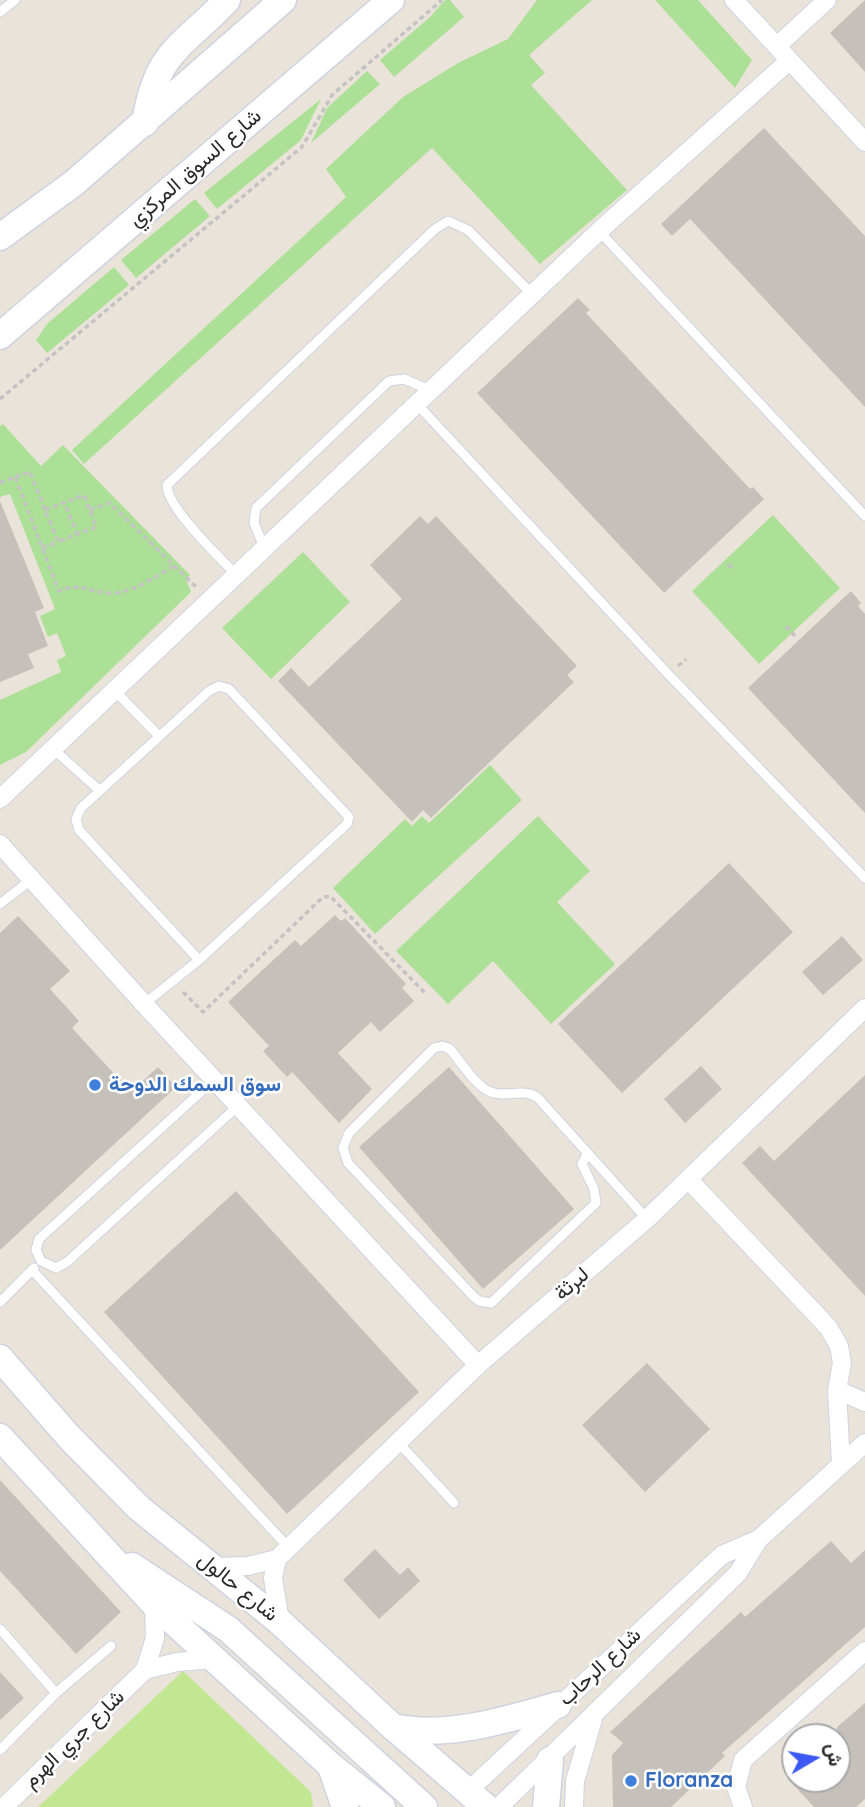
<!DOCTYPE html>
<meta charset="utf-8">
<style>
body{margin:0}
#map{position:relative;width:865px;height:1807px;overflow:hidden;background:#eae3d9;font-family:Quicksand,Vazirmatn,sans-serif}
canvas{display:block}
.north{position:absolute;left:781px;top:1723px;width:70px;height:70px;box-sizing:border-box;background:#fff;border:2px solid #a9a9a9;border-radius:50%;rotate:80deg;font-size:19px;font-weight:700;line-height:28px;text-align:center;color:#282828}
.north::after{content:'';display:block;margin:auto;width:24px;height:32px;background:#3c59f4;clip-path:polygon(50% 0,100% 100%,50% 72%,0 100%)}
</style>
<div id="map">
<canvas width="865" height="1807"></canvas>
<div class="north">ش</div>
</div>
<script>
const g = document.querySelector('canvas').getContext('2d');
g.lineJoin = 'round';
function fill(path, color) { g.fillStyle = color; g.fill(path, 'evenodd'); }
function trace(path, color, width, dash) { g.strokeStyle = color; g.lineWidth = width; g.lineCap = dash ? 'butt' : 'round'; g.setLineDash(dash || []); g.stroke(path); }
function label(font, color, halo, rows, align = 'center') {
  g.font = font + ' Quicksand,Vazirmatn,sans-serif'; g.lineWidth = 5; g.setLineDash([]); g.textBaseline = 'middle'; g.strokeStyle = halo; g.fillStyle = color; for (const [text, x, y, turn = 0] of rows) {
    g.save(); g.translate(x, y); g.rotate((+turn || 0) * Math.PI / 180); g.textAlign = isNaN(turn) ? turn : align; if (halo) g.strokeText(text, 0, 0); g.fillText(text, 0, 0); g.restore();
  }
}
const green = new Path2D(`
 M445,0H450L464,17L394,77L380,60L430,17Z
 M537,0H592L529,55L545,73L531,85L627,190L540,264L432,148L84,464L72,450L346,197L326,169L403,97L458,63L508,39Z
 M655,0H698L752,60L735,88Z
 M367,71L380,84L311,143L327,108Z
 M321,99L301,140L217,209L204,193Z
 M195,199L210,216L136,278L121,260Z
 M114,267L129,285L47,353L36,340L47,324Z
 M3,424L41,466L63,445L190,575L186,579L191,592L26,752L0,765V700L61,672L57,660L66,656L57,633L48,637L40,616L55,609L10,494L0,497V426Z
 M773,515L840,588L759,664L692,591Z
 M303,552L350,602L271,679L222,628Z
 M490,765L522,800L375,934L333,888L405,819L412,826L422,816L429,823Z
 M538,816L590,871L557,902L615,964L551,1024L493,961L448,1004L396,951Z`);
const pitch = new Path2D(`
 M183,1671L311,1792L313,1807H38Z`);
const building = new Path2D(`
 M865,0V72L830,33Z
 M764,128L865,236V407L690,219L672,236L661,224Z
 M578,298L590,310L586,313L750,489L753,487L764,499L664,593L477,393Z
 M0,501L44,608L35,612L48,646L28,654L34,668L0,682Z
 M420,516L428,524L436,516L577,666L567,675L574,682L431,818L423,810L412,822L278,681L291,668L309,687L402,599L370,565Z
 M851,591L861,603L858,606L865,614V813L748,688Z
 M729,863L793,932L622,1093L558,1024Z
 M335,915L341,921L345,918L406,984L402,988L414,1001L380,1032L371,1022L338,1053L372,1089L339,1123L292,1072L287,1077L263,1051L269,1046L228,1002L295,940L301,946Z
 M18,916L70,971L50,989L79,1021L72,1028L131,1092L158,1067L176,1087L0,1250V933Z
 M842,936L863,960L823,995L802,972Z
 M701,1066L722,1089L685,1123L664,1099Z
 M449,1067L574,1209L483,1289L359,1147Z
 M865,1075V1296L742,1163L760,1146L774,1161Z
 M236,1191L419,1392L287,1514L104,1312Z
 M647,1363L710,1429L645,1492L582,1425Z
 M0,1480L121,1612L76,1654L0,1571Z
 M831,1541L851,1563L865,1550V1627L722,1753L725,1756L671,1807H613L612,1755L623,1743L610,1732L741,1612L745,1617Z
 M375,1549L400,1575L408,1567L420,1581L379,1619L343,1580Z
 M0,1672L24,1698L0,1720Z
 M865,1703V1799L856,1807H814L788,1779H837V1727Z`);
const path = new Path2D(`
 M0,399L302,147L332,95L442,0
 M15,477L30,472L58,542L77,534L64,502
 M0,483L15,477L59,591C86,581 88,594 113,593C133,593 157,575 174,566
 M45,510L84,495L96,527L77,534
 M90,510L110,503L197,588
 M42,548L58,542
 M728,564L733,569
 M786,626L796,637
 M678,666L686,659
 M183,992L203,1012L323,897L330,896L426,994`);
const lane = new Path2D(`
 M0,12L15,0
 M599,231L865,516
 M416,403L669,675L865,878
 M264,547L254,523L256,508L389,381L404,379L430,390
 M235,574C218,555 167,508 167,485L435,229L448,221L468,230L532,294
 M219,686L229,689L349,817L347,824L199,960L79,830L76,819L81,808L209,691Z
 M113,689L158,735
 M51,747L99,790
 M0,904L32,879
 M144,1004L199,960
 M214,1080L39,1239L36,1250L41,1261L56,1268L67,1262L238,1106
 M588,1153L582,1164L594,1189L596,1203L491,1303L479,1301L473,1296L348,1163L343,1148L349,1133L434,1048L442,1046L450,1049C461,1062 477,1089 494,1093C509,1097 525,1088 538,1098L647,1219
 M32,1270L289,1548
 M0,1302L34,1268
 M398,1442L454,1503
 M0,1629L56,1693
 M0,1750L56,1693L111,1646`);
const street = new Path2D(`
 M734,0L865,142
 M777,46L827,0
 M0,799L599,231L789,61
 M0,844L144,1004L478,1365
 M688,1179L828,1327L839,1346L842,1363L837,1390L841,1464
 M837,1390L865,1402
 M277,1559L273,1578L280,1622
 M214,1567L248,1566L277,1559L478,1365L647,1219L865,1008
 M145,1670L177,1662L215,1659
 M468,1791L722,1555L759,1539
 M4,1807L145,1670L155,1638L154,1604
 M499,1807L738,1573L759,1539L865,1443
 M574,1807L575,1781L593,1719
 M743,1807L736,1787L743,1760L865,1651`);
const secondary = new Path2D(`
 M145,123C157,49 182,48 227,0
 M0,237L74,183L283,0
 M0,336L391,0
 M0,1358L70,1438L139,1508L280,1622L393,1727L486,1807
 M0,1437L154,1604L331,1766L382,1807
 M132,1566L228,1629L424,1807
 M393,1727C446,1739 506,1720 558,1705
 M331,1767L345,1807
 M546,1807L550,1760`);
const markers = [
 [95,1085,7,"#3f7fe0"],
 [631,1781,7,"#3f7fe0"]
];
const streetNames = [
 ["شارع السوق المركزي",195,168,-41],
 ["لبرثة",572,1284,-41],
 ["شارع حالول",238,1587,39],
 ["شارع الرحاب",600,1667,-43],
 ["شارع جري الهرم",74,1739,-44]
];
const shopNames = [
 ["سوق السمك الدوحة",109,1085],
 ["Floranza",645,1781]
];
fill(green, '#ade097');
fill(pitch, '#c1e792');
fill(building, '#c5c0b9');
trace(lane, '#cfd2e1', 11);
trace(street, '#cfd2e1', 20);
trace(secondary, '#cfd2e1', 29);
trace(path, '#c3c3c3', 3.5, [5, 3.5]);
trace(lane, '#fff', 9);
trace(street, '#fff', 18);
trace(secondary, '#fff', 26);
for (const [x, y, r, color] of markers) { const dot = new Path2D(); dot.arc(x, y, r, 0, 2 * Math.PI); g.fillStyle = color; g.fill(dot); trace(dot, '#fff', 2.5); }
label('21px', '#282828', '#fff', streetNames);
label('bold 21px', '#366cbe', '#fff', shopNames, 'left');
</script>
